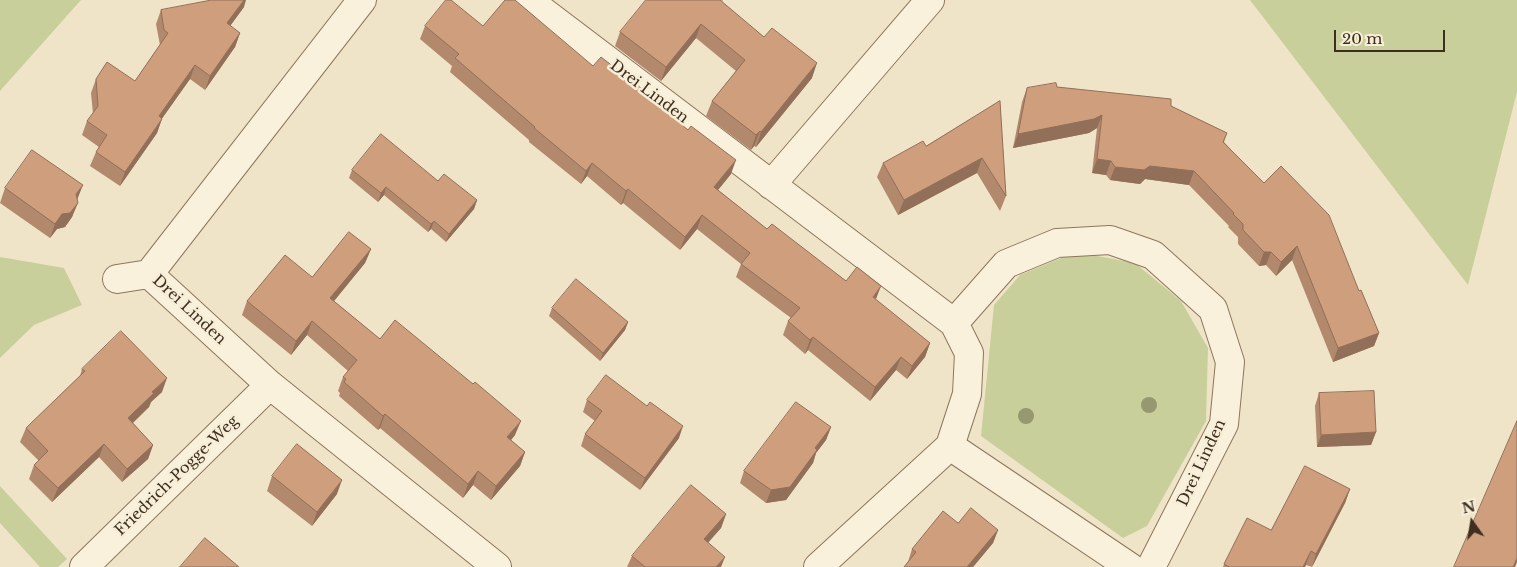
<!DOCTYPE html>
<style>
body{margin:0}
#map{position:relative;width:1517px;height:567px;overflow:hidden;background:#f0e4c8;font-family:"Libre Baskerville",serif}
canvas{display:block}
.north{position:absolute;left:1447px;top:497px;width:50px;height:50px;-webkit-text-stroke:4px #f7eed8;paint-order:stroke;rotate:347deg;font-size:14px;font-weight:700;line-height:20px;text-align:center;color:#3d2e20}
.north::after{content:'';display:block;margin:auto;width:18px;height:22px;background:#3d2e20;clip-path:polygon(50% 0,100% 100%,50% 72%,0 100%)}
.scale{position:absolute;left:1334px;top:30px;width:111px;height:22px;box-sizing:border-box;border:2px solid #3d2e20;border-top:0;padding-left:6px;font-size:15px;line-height:18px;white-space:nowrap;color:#3d2e20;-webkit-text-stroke:4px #f7eed8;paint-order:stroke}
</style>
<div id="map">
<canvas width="1517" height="567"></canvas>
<div class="north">N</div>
<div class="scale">20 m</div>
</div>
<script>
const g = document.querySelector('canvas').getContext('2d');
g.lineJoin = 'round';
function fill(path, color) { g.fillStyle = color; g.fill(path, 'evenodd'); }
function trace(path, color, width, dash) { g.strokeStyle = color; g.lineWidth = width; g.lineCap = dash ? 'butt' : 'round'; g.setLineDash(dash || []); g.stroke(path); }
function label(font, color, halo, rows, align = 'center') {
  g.font = font + ' "Libre Baskerville",serif'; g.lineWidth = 5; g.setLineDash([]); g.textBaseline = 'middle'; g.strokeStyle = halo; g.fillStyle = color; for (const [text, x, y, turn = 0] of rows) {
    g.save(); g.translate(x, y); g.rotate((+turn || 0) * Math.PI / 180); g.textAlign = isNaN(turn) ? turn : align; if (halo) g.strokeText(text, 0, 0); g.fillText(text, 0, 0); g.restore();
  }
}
const green = new Path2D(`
 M0,0H81L0,91Z
 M1250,0H1517V92L1468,285Z
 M1076,252L1135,263L1181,301L1208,348L1206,421L1147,526L1123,538L981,436L994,305L1020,275Z
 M0,257L64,268L82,305L34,325L0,358Z
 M0,486L67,559L58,567H40L0,523Z`);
const minor = new Path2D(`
 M362,0L149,274L270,385L497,567
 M528,0L954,323L969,353L967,394L950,446L1130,567
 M771,185L930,0
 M117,279L149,274
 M954,323L1006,264L1057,243L1110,240L1153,255L1213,309L1230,362L1224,424L1151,567
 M84,567L270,385
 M818,567L950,446`);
const trees = [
 [1149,405],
 [1026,416]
];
const wall = new Path2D(`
 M723,0L722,2L812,78L756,147L754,146L751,150L706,116L712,101L736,71L696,38L661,81L615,46L620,32Z
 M244,7L230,26L240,33L235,47L205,90L190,79L162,118L157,133L120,186L90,166L96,152L99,147L82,135L87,121L93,114L91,93L96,79L135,81L160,45L156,24L161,10Z
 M425,26H483L593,66L646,95L731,174L718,190L767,229L876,300L930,343L925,357L907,379L896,370L870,401L808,350L805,354L783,335L788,321L791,318L736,277L741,264L697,229L680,250L623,203L621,205L587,176L581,184L529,142V140L450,72L452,66L420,39Z
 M1057,87L1171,106L1227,133L1224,142L1359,291L1379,333L1374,346L1333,362L1292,260L1276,276L1266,265L1259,266L1238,244V237L1228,227L1229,226L1189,185L1145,179L1140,184L1110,180L1106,175L1092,173L1097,128L1089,133L1013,148L1022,102L1027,88Z
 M1000,101L1006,196L1000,211L977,173L898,215L877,177L883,163L926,146Z
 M352,170L438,181L477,200L474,209L446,242L431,229L428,232L384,195L378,202L349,178Z
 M5,188L77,200L72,217L65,227L57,229L50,238L0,203Z
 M371,249L365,263L334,301L380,339L515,435L511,440L525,452L520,466L491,500L473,485L463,498L380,428L378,430L339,396L340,393L338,391L343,377L348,371L307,335L291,355L242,315L247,301L312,277Z
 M552,308L628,322L625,330L600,361L549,316Z
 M82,369L162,392L151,402L149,407L133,423L153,445L148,459L122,482L99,457L52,502L29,479L34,465L39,461L20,442L26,428L80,376Z
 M1319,393L1376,432L1371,445L1317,447L1315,406Z
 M587,400L647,406L679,438L640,490L581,446L585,434L595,421L583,412Z
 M831,427L826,440L816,453L813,463L786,500L766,503L740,483L744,471Z
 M272,476L337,494L312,526L267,491Z
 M1350,489L1345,503L1312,567L1306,565L1305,567H1223L1224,564L1271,530Z
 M726,514L721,528L708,542L721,567H627L632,556Z
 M958,523L998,530L993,543L973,567H904L908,562L912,549Z`);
const shadedWall = new Path2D(`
 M244,0H246L244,7L222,37L227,23Z
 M701,24L696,38L661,81L666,67Z
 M240,33L235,47L205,90L210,76Z
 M817,63L812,78L756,147L761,132Z
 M195,65L190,79L154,130L159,116Z
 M1102,115L1097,128L1089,133L1013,148L1018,134Z
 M162,119L157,133L120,186L125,172Z
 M760,131L754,146L751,150L756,135Z
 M982,158L977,173L898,215L904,200Z
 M1097,159L1111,161L1106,175L1092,173Z
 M736,160L731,174L709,201L714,187Z
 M592,163L587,176L581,184L586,171Z
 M1150,166L1194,171L1189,185L1145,179L1140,184L1110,180L1115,167Z
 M83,185L77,200L76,194Z
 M386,187L384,195L378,202L381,193Z
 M628,189L623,203L621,205L626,191Z
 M477,200L474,209L446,242L449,234Z
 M78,203L72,217L65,227L57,229L50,238L55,224L62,214Z
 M702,215L697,229L680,250L685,237Z
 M434,221L431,229L428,232L431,224Z
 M1297,246L1292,260L1276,276L1281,262Z
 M371,249L365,263L325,312L330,298Z
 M1264,252H1271L1266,265L1259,266Z
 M881,286L876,299L873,297Z
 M312,321L307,335L291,355L296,341Z
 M628,322L625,330L600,361L603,353Z
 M1379,333L1374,346L1333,362L1338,348Z
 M813,337L808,350L805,354L810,340Z
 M930,343L925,357L907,379L912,366Z
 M901,357L896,370L870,401L875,387Z
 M167,378L162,392L151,402L149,407L123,432L128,418L152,392Z
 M385,414L380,428L378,430L383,416Z
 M521,421L515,435L502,451L507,437Z
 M683,426L679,438L640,490L645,478Z
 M831,427L826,440L816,453L813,463L786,500L766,503L771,490L815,448Z
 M1376,432L1371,445L1317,447L1321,435Z
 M104,444L99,457L52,502L58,488Z
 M153,445L148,459L122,482L127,469Z
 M525,452L520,466L491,500L496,486Z
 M478,471L473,485L463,498L468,484Z
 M342,480L337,494L312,526L317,512Z
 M1350,489L1345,503L1312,567L1316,554Z
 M726,514L721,528L700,552L704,539Z
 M998,530L993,543L973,567H967Z
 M1311,551L1305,567H1303Z
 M725,557L721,567H716Z
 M1517,558V562L1515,567H1513Z`);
const building = new Path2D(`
 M212,0H244L227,23L240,33L210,76L195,65L159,116L162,119L125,172L96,152L107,135L87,121L98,106L96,79L107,62L135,81L168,33L164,30L161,10Z
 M446,0H451L483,26L505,0H515L593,66L601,57L646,92L645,94L688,130L691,126L736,160L714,187L767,229L772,224L846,281L857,267L881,286L873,297L930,343L912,366L901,357L875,387L813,337L810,340L788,321L800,308L741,264L750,253L702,215L685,237L628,189L626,191L592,163L586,171L534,128L535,127L455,58L459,54L425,26Z
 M646,0H720L764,37L772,28L817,63L761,132L760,131L756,135L712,101L745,60L701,24L666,67L620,32Z
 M1056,83L1057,87L1171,99V106L1227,133L1223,142L1264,183L1281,166L1329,215L1359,291L1361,290L1379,333L1338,348L1297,246L1281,262L1271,252H1264L1243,230V224L1233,214L1234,213L1194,171L1150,166L1144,170L1115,167L1111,161L1097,159L1102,115L1094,119L1018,134L1027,88Z
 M1000,101L1006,196L982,158L904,200L883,163L923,141L926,146Z
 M381,134L438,181L444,174L477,200L449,234L434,221L431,224L386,187L381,193L352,170Z
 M32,150L83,185L76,194L78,203L70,213L62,214L55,224L5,188Z
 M349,232L371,249L330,298L380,339L395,320L473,384L475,382L521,421L507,437L525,452L496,486L478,471L468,484L385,414L383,416L344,382L346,379L343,377L357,360L312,321L296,341L247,301L285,255L312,277Z
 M576,279L628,322L603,353L552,308Z
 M121,331L167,378L152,392L154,393L128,418L153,445L127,469L104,444L58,488L34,465L48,451L26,428L85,371L82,369Z
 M606,375L647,406L650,402L683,426L645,478L585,434L602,411L587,400Z
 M1374,391L1376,432L1321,435L1319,393Z
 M796,402L831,427L815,448L817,450L790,487L771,490L744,471Z
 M1517,421V558L1513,567H1454Z
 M297,444L342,480L317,512L272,476Z
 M1305,466L1350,489L1316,554L1311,551L1303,567H1229L1224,564L1247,518L1271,530Z
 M691,485L726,514L704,539L725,557L716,567H645L632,556Z
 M971,508L998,530L967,567H904L916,552L912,549L943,511L958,523Z
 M205,538L239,567H180Z`);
const streetNames = [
 ["Drei Linden",649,92,37],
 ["Drei Linden",189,310,43],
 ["Drei Linden",1202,463,-65],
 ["Friedrich-Pogge-Weg",177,476,-44]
];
fill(green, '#c9cf9b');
trace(minor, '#8d765c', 30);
trace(minor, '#faf1dc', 28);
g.fillStyle = '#96986f';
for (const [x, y] of trees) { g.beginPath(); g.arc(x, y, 8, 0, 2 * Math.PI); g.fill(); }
fill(wall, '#b2896c');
fill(shadedWall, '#916f58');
fill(building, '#cf9f7d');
trace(building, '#916f58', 1);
label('15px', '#3d2e20', '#f7eed8', streetNames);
</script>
